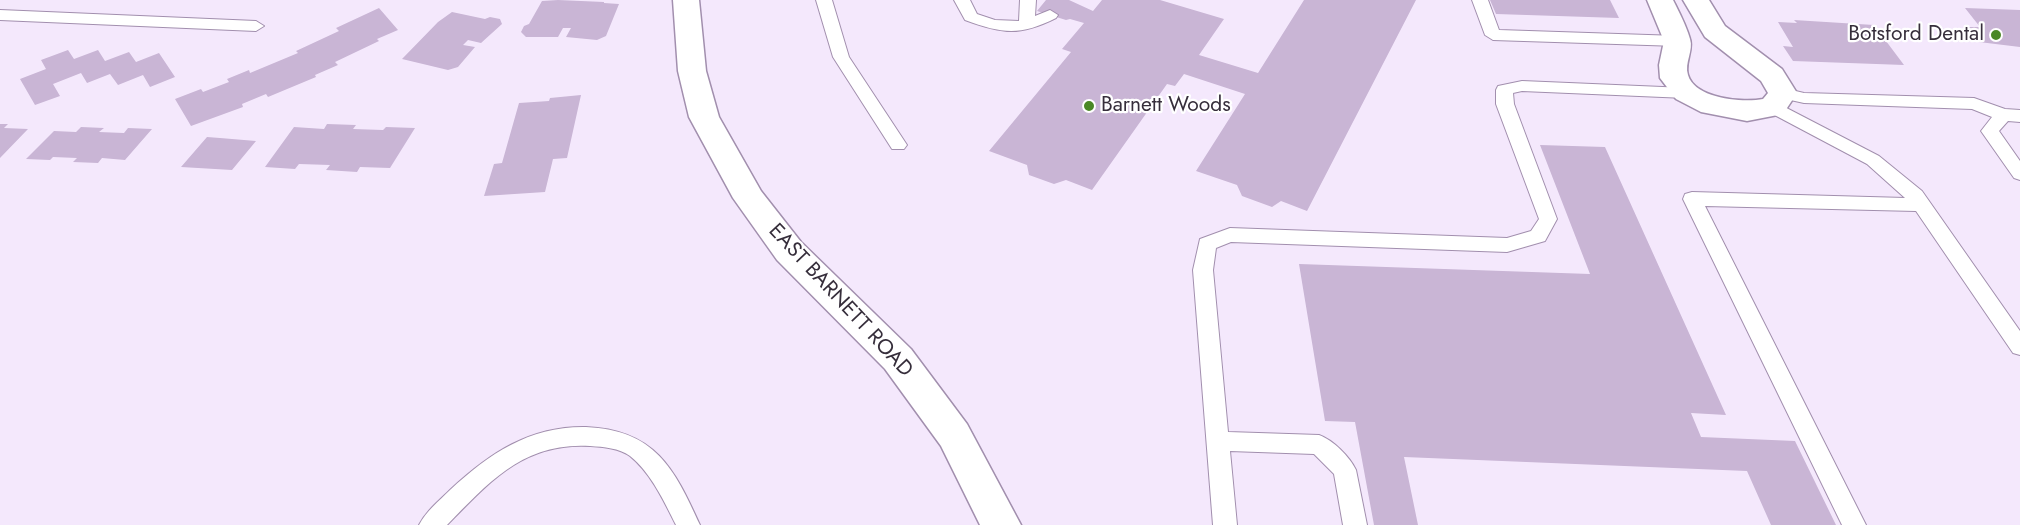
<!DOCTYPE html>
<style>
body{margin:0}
canvas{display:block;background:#f4e8fc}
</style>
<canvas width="2020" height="525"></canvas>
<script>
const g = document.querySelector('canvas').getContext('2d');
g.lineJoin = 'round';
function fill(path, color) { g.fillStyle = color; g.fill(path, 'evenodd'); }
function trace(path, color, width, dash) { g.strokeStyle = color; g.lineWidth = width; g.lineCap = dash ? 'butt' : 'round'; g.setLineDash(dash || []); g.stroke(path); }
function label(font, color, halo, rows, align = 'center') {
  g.font = font + ' Jost,sans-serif'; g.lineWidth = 4.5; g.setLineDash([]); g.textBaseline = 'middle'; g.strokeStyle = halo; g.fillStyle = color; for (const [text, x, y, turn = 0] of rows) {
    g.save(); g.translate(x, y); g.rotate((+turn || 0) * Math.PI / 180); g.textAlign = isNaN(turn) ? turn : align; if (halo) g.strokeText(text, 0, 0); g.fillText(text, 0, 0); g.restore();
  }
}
const building = new Path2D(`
 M558,0L604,2V3L619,4L606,36L597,40L566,37L571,28H563L558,37H526L521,32L524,26L529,24L542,1Z
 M1046,0H1069L1093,11L1102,0H1160L1224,19L1199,55L1258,73L1304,0H1416L1307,211L1281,201L1272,207L1242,196L1237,185L1196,171L1245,94L1184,74L1175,86L1167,84L1092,190L1066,180L1054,184L1029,175L1027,165L989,151L1071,52L1062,49L1084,23L1070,19L1066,20L1037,11Z
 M1490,0H1610L1619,18L1496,14Z
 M379,8L398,30L377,39L379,41L335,62L338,65L315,75L316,77L268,97L266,94L242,104L243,107L191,126L175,99L201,89L203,92L229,82L227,79L249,70L250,73L298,53L296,51L339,31L336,28Z
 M1965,8L2020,10V47L1979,42L1965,27H1980Z
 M452,12L485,19L490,17L500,19L502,24L481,43L468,40L463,45L475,47L458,67L448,70L402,59L438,22Z
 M1794,20L1874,25L1904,65L1793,61L1783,46L1793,47L1778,22L1797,23Z
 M68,50L74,59L98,50L105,61L129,52L136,62L159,53L175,77L150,87L143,75L118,85L110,74L87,83L81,73L53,84L60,96L35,105L20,79L46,69L41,60Z
 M581,95L567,158L553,159L545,192L484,196L494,164L502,163L519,103L549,101L550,98Z
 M0,124H8L4,128L28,129L0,158Z
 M327,124L356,125L353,129L383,130L386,127L415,128L390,168L360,167L357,172L326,170L330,165L299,164L295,169L265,167L294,127L324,129Z
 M81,127L104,128L99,132L124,133L128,128L152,129L125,160L102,158L98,163L73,162L77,158L53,157L50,160L26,159L54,131L76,132Z
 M207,137L220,138L256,141L232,170L181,167Z
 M1540,145L1605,147L1726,415L1691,413L1701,437L1795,441L1836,525H1771L1747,471L1404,457L1418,525H1374L1355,422L1325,421L1299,264L1590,274Z`);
const lane = new Path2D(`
 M816,0H832L849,57L907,145L904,149H892L833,57Z
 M954,0H970L977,14L995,20L1019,21L1020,0H1036L1035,16L1050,10L1058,15L1056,18C1020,36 1003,34 965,20Z
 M1472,0H1488L1499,30L1678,36L1686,41L1678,46L1493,40L1485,35Z
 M0,10L256,21L264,26L256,31L0,20Z
 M1522,81L1686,88L1692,89L1694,93L1692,97L1686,98L1522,91L1513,93L1514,104L1557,219L1545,241L1507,252L1231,242L1216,248L1213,270L1228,432L1319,435C1333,440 1350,457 1356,470L1367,525H1343L1334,474L1314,454L1230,451L1237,525H1213L1193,270L1200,239L1230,228L1507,238L1531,231L1539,219L1496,104V90L1498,86Z
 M1783,88L1804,93L1974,98L2005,109L2020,110V122L2008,121L1999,131L2020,161V180L2014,178L1981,131L1992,117L1972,109L1804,103L1777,97L1775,93L1777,89Z
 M1773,101L1879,156L1922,191L2020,331V355L2013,353L1916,211L1705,206L1866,525H1842L1683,199L1685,194L1692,192L1905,198L1867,164L1767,111L1764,107L1767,103Z
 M586,427C655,430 674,468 700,525H676C664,501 651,473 630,456C619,448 604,447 590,446C524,442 490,481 447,525H419C426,511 439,501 450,490C490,453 530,426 586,427Z`);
const street = new Path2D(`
 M1647,0H1673C1679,12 1686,25 1690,39C1694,50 1684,63 1688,75C1695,99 1744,103 1763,99L1768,93L1761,81L1705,37L1683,0H1709L1725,26L1782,69L1797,93L1783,114L1747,121L1701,112L1676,99L1660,78L1659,65L1664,41Z`);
const primary = new Path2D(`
 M673,0H699L706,71L719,117L761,191L801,242L911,349L967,424L1021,525H980L941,446L885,369L777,260L733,198L689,117L678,71Z`);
const markers = [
 [1996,35,6,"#4a8725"],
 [1089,106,6,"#4a8725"]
];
const poiNames = [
 ["Botsford Dental",1984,35],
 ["Barnett Woods",1101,106,"left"]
];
const streetNames = [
 ["EAST BARNETT ROAD",840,301,47]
];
fill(building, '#c9b5d5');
trace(lane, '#a28fae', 2);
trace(street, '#a28fae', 3);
trace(primary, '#a28fae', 3);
fill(lane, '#fff');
fill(street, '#fff');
fill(primary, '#fff');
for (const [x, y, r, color] of markers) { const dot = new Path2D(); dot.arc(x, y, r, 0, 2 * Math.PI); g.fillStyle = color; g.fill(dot); trace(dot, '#fff', 2); }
label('21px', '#362e3b', '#fff', poiNames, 'right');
label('21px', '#362e3b', '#fff', streetNames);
</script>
